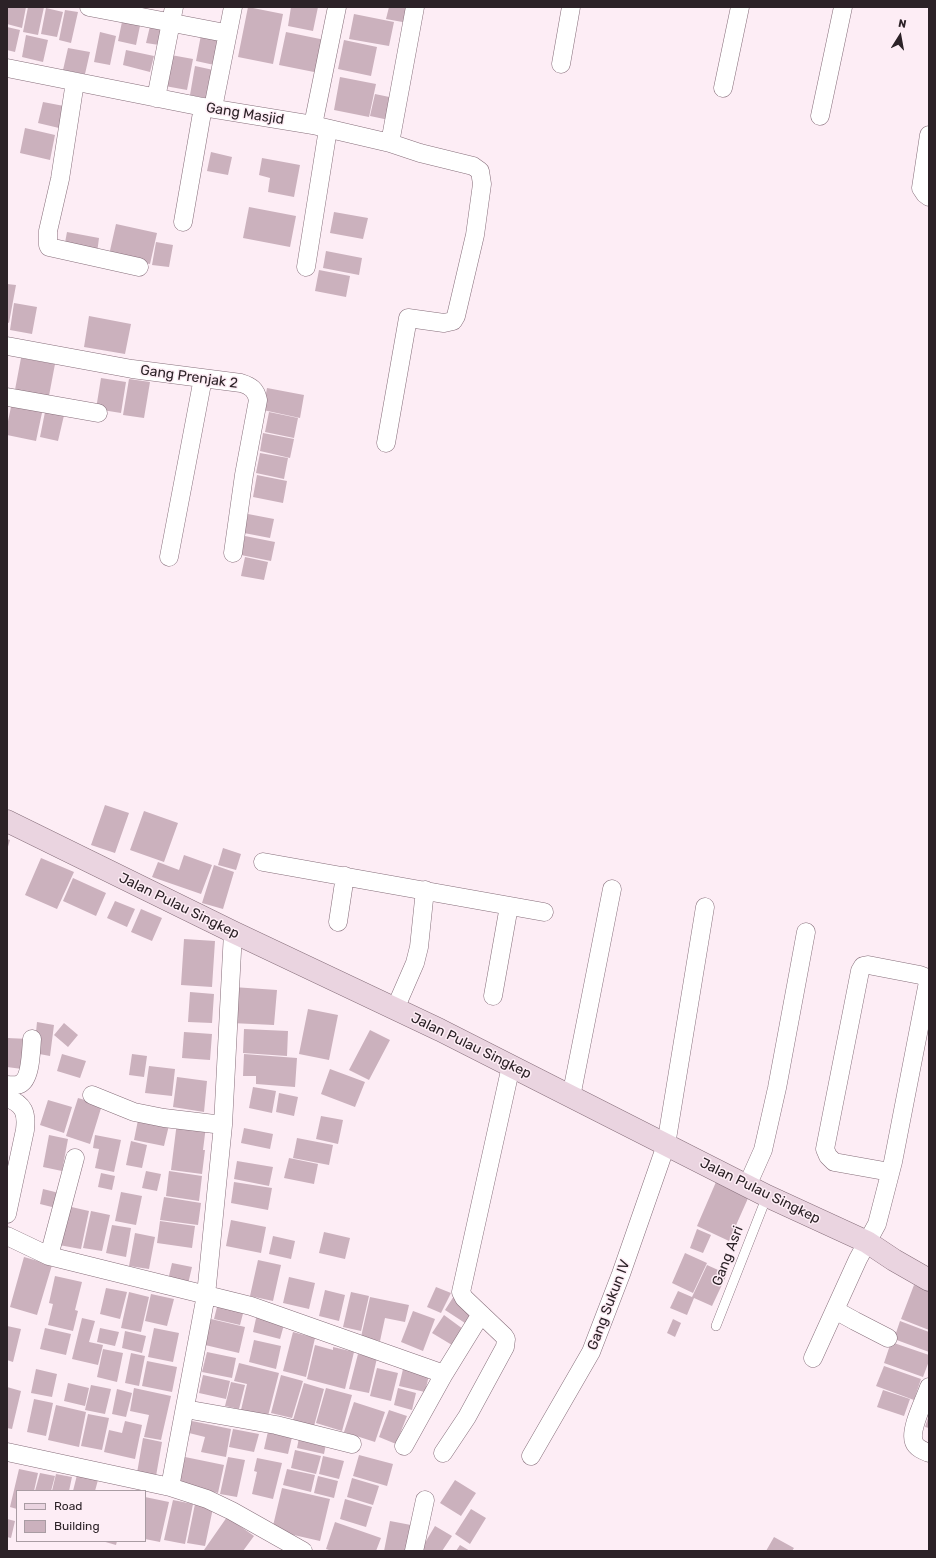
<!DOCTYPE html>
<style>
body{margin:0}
#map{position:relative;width:936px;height:1558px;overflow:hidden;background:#fdedf5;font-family:Rubik,sans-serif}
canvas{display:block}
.frame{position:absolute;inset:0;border:8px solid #2c2227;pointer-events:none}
.legend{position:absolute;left:16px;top:1490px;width:130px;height:52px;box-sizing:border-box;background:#fdedf5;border:1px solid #a99ca3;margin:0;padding:5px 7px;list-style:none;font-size:12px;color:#2c2227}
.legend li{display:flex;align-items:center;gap:8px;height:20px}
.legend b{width:20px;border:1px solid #a99ca3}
.north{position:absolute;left:880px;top:16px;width:40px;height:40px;-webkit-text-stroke:3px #fdedf5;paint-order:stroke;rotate:11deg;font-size:11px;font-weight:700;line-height:16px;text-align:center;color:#2c2227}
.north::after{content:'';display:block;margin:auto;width:14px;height:18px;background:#2c2227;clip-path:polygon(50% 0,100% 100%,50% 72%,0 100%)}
</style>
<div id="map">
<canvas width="936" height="1558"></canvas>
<div class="frame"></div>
<ul class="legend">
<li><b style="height:5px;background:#ead4e0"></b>Road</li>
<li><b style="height:11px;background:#cbb1bd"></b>Building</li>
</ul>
<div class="north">N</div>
</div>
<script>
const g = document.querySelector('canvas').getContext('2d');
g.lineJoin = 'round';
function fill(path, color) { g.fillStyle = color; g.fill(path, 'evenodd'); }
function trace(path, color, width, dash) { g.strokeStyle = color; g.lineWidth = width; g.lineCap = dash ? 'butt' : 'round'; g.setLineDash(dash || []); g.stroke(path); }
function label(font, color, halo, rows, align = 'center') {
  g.font = font + ' Rubik,sans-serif'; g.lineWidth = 3; g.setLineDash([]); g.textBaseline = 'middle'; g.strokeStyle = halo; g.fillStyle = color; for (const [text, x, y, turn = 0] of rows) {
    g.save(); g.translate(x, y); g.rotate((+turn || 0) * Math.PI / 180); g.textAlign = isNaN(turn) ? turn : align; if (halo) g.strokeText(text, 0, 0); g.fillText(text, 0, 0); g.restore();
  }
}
const building = new Path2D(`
 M7,7H26L22,28L7,24Z
 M28,7H44L38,35L23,32Z
 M248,7L283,14L273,64L238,57Z
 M291,7H318L313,31L288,26Z
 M389,7H411L408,23L386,19Z
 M46,8L63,12L57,37L41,34Z
 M65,10L78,12L71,43L59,40Z
 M354,14L394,22L389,46L349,39Z
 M123,17L141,21L136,45L118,41Z
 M151,22L164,24L159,45L146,43Z
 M7,27L20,30L15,52L7,50Z
 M100,32L116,36L110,65L94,62Z
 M286,32L325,40L319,73L279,65Z
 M26,35L48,40L43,62L22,57Z
 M201,35L224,39L219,66L196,61Z
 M344,40L377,47L371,76L338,69Z
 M68,48L90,52L85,74L63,70Z
 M126,50L154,56L150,72L123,65Z
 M171,55L193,59L187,90L165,86Z
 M195,66L218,71L212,99L190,95Z
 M340,77L376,84L369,117L334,110Z
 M375,94L394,98L389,120L370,116Z
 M43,102L64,106L59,128L38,123Z
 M25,128L55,135L50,160L20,153Z
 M211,152L232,157L228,175L207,171Z
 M262,158L300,165L294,197L268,192L270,178L259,175Z
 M249,207L296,216L290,247L243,238Z
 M334,212L368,218L363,239L330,233Z
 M116,224L157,233L150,264L109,255Z
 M67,232L99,238L97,253L64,248Z
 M156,242L173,245L169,267L152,265Z
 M326,251L362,258L359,275L323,268Z
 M319,270L350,276L346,297L315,291Z
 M7,284L16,285L9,323L7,322Z
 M14,303L37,307L32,334L10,330Z
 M89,316L131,324L125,354L84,347Z
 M21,358L55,364L48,401L14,395Z
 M101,378L126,382L121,413L96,409Z
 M129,379L150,382L144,418L123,415Z
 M267,388L304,395L300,418L263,410Z
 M12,402L43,408L36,441L7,435V426Z
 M46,407L65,411L58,441L40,437Z
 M269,412L298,418L294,438L265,432Z
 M263,433L294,439L290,458L260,451Z
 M260,453L288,458L284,479L256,473Z
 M257,475L287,481L283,503L253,497Z
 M248,514L274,519L270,538L244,533Z
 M245,536L275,542L271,561L241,555Z
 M245,557L268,562L264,580L241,576Z
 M105,805L129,813L115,853L91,845Z
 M144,811L178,823L164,862L130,850Z
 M7,839L10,840L7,850Z
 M223,848L241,854L236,870L218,865Z
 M184,855L212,865L201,894L152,877L158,862L179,870Z
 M41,858L74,872L57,909L25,895Z
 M214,865L234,872L223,909L202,903Z
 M73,878L106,893L96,916L63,901Z
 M115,901L135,909L127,927L107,918Z
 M141,909L162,918L152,941L131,932Z
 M184,939L215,941L212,987L181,985Z
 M233,987L277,990L274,1025L231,1023Z
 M190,992L214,994L212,1023L188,1022Z
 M308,1009L338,1015L329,1060L299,1054Z
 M37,1022L54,1025L50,1056L34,1053Z
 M64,1023L78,1035L68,1047L54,1035Z
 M244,1029L288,1031L287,1056L243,1053Z
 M370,1030L390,1040L369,1080L349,1070Z
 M184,1032L212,1034L210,1060L182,1058Z
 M7,1038L29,1039L22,1069L7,1067Z
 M62,1054L86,1061L80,1078L57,1071Z
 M132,1054L147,1056L144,1077L129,1075Z
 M244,1054L297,1058L295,1087L256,1084V1076H243Z
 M149,1066L175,1069L172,1096L145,1093Z
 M330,1069L365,1082L355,1107L321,1094Z
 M177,1077L207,1081L204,1112L173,1107Z
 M253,1087L276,1091L272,1113L249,1108Z
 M279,1093L298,1097L294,1116L276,1112Z
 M78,1098L102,1105L90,1144L66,1136Z
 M48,1100L72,1107L64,1133L40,1125Z
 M139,1115L170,1121L164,1146L134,1140Z
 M321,1116L343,1120L338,1144L316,1139Z
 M177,1122L206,1126L203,1150H205L202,1174L171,1170Z
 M244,1128L273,1134L270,1149L241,1143Z
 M49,1135L68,1139L62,1171L43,1167Z
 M95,1135L121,1140L114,1172L95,1168L99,1149L93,1148Z
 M297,1138L333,1145L329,1165L293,1158Z
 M131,1141L147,1145L142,1168L126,1165Z
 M289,1158L318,1164L314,1184L284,1178Z
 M237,1161L273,1167L269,1186L234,1179Z
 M146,1171L161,1174L157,1191L142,1188Z
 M169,1171L202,1176L199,1201L166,1196Z
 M101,1173L115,1176L112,1190L98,1187Z
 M234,1182L272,1188L268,1210L231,1203Z
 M716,1182L749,1196L729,1241L697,1226Z
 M43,1189L59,1193L56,1208L40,1204Z
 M121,1192L142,1196L136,1225L115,1221Z
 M164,1197L201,1203L198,1225L160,1220Z
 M67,1206L89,1211L81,1249L59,1245Z
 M91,1211L110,1215L102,1251L83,1248Z
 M231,1220L266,1227L261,1253L226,1246Z
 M160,1221L195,1226L192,1248L157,1243Z
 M112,1225L131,1228L126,1257L106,1253Z
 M697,1229L711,1235L703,1253L690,1248Z
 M324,1232L350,1238L345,1259L319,1253Z
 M135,1233L155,1237L149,1269L129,1266Z
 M273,1236L295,1241L291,1259L269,1254Z
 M685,1253L707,1263L693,1293L672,1283Z
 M24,1257L52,1265L37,1315L10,1307Z
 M258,1260L281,1265L273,1301L250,1296Z
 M172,1263L192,1267L188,1284L168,1280Z
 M707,1265L727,1274L712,1306L694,1298L687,1315L670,1308L678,1291L692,1297Z
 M55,1276L82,1282L75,1310L78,1311L73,1331L48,1325L53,1304L49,1303Z
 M289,1277L315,1283L309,1309L283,1303Z
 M914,1285L929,1291V1330L901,1319Z
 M436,1287L451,1293L441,1313L427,1307Z
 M106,1288L127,1292L120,1319L100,1314Z
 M325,1290L345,1295L339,1321L319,1316Z
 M129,1292L149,1297L141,1332L121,1328Z
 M351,1292L369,1296L361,1331L343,1327Z
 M151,1294L174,1299L167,1326L145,1321Z
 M454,1296L474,1309L465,1323L445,1310Z
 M370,1297L409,1305L405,1322L385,1318L380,1341L361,1337Z
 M219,1299L245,1306L240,1325L214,1319Z
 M413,1311L435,1319L423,1351L401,1342Z
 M257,1314L285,1321L280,1339L253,1332Z
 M444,1315L463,1329L452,1345L432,1333Z
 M82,1318L95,1321L89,1342L103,1345L98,1365L72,1359Z
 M211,1319L245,1327L239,1353L205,1345Z
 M673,1319L681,1323L675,1337L667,1333Z
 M900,1321L929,1332V1352L894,1339Z
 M7,1326L21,1329L13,1362L7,1360Z
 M45,1328L71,1334L66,1355L40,1349Z
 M100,1328L119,1332L115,1346L97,1342Z
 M154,1328L179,1333L173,1362L148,1357Z
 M125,1331L146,1336L142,1353L122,1348Z
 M293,1332L315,1338L306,1377L283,1371Z
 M254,1340L281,1346L276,1369L249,1362Z
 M891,1342L929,1355V1361L923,1377L884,1363Z
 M315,1345L333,1350V1347L354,1352L345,1389L307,1379Z
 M103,1349L123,1353L117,1382L97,1377Z
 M207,1352L236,1358L232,1378L202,1372Z
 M131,1353L145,1356L139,1386L125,1383Z
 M358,1354L377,1358L369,1393L349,1389Z
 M147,1361L177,1367L172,1392L142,1386Z
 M239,1363L279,1373L268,1416L241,1410L247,1384L234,1381Z
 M404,1365L430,1371L425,1392L399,1386Z
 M884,1366L921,1379L914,1400L876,1386Z
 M377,1368L398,1373L391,1401L370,1396Z
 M36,1369L57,1374L52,1397L31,1393Z
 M203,1375L230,1381L226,1399L199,1393Z
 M281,1375L303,1381L292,1418L271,1413Z
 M231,1382L245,1385L239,1409L225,1406Z
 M68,1383L89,1388L85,1406L64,1401Z
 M304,1383L324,1389L314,1426L293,1420Z
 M91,1385L111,1389L105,1414L85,1410Z
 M7,1387L21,1391L12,1429L7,1428Z
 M134,1388L171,1396L161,1440L144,1437L149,1415L130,1411Z
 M326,1388L352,1395L342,1431L316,1423Z
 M398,1388L416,1393L412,1410L394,1405Z
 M117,1389L132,1393L126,1417L112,1414Z
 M883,1390L910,1399L904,1416L877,1407Z
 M34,1399L53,1403L46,1436L27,1432Z
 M354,1402L385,1412L375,1442L344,1432Z
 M56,1405L86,1412L79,1447L48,1440Z
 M389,1410L407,1416L396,1444L379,1437Z
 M88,1414L109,1418L102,1450L81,1446Z
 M929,1415V1428L925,1427Z
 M125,1421L142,1425L135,1459L104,1452L109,1430L122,1433Z
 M192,1421L231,1429L226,1457L201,1452L205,1437L189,1433Z
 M269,1427L293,1433L288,1454L264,1449Z
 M233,1429L259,1434L254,1452L229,1447Z
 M300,1433L327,1439L324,1454L297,1448Z
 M143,1438L162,1442L156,1476L137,1473Z
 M295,1450L321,1456L316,1474L291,1468Z
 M359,1455L393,1464L387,1486L353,1476Z
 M323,1456L344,1461L339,1479L319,1474Z
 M185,1457L224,1465L218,1493L179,1484Z
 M228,1457L245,1460L237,1497L220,1494Z
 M257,1458L282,1463L273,1499L252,1494L257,1472L254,1471Z
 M19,1469L38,1473L34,1491H17V1509L10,1507Z
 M287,1469L315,1475L311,1492L283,1485Z
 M40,1473L55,1476L51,1491H35Z
 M56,1474L72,1477L69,1491H52Z
 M77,1475L98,1480L95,1491H73Z
 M318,1476L338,1481L334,1498L314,1493Z
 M352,1478L379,1486L373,1505L347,1497Z
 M455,1480L476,1493L461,1516L440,1503Z
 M282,1488L330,1499L320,1541L272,1530Z
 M145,1497L169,1502L160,1542L145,1539Z
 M345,1499L372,1507L366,1527L340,1519Z
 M173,1500L193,1504L185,1544L164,1540Z
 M195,1504L213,1508L205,1546L187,1543Z
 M471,1509L486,1518L470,1544L455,1534Z
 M227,1517L254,1536L243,1551H206L204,1550Z
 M7,1519L15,1521L11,1538L7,1537Z
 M390,1521L411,1525L405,1551H384Z
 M335,1522L381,1538L376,1551H332L326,1549Z
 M435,1526L452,1536L442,1551H420Z
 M774,1537L794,1548L792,1551H766Z
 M102,1541H117L116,1545Z
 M460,1545L470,1551H456Z`);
const lane = new Path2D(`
 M716,1326L767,1196`);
const street = new Path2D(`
 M89,7L220,32
 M561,64L571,7
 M7,68L203,107L313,125L390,143L420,153L473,166L480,171L482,184L475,235L456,316L453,321L444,323L408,318L386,443
 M75,82L60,179L48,231V245L49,247L139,267
 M723,88L740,7
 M156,98L174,7
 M213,108L233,7
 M820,116L843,7
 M313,125L337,7
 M929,135L921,188L925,194L929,197
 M390,143L415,7
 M183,222L203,107
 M306,267L328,129
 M7,346L132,369L241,383C251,386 256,390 258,400L244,475L233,553
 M7,397L98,413
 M169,557L203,378
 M263,862L544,912
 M338,922L345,876
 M493,996L509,906
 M395,1009L415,963L419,947L425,890
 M7,1085C11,1085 16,1086 20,1084C31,1079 31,1050 32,1039
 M92,1095L134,1112L164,1118L223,1125
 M571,1097L612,889
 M7,1098C24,1104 27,1113 25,1130L7,1214
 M747,1186L763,1150L777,1088L806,932
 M7,1236L49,1256L251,1306L444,1374
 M49,1256L75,1158
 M835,1310L855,1321L888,1338
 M813,1358L858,1259L877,1224L893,1162L928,982L925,977L920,975L868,965L863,966L860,971L825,1149L828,1156L834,1162L890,1172
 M929,1387C925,1399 909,1430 914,1442C916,1448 924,1451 929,1453
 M185,1409L276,1425L352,1444
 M404,1446L444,1374L481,1314
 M7,1452L170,1487L207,1499L232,1511L303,1551
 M443,1453L467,1417L505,1347L506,1339L504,1336L464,1298L461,1292L511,1066
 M531,1456L591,1352L621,1274L666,1145L705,907
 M170,1487L206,1295L223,1125L233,932
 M414,1551L425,1500`);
const secondary = new Path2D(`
 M7,821L233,932L440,1030L767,1196L867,1242L894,1260L929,1280`);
const streetNames = [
 ["Gang Masjid",245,114,9],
 ["Gang Prenjak 2",189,377,8],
 ["Jalan Pulau Singkep",179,906,26],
 ["Jalan Pulau Singkep",471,1046,26],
 ["Jalan Pulau Singkep",760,1191,26],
 ["Gang Asri",728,1256,-69],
 ["Gang Sukun IV",609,1305,-69]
];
fill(building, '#cbb1bd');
trace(lane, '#866e7a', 10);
trace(street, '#866e7a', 19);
trace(secondary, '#866e7a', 23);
trace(lane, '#fff', 9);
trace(street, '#fff', 18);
trace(secondary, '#ead4e0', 22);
label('14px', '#2c2227', '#fdedf5', streetNames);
</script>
